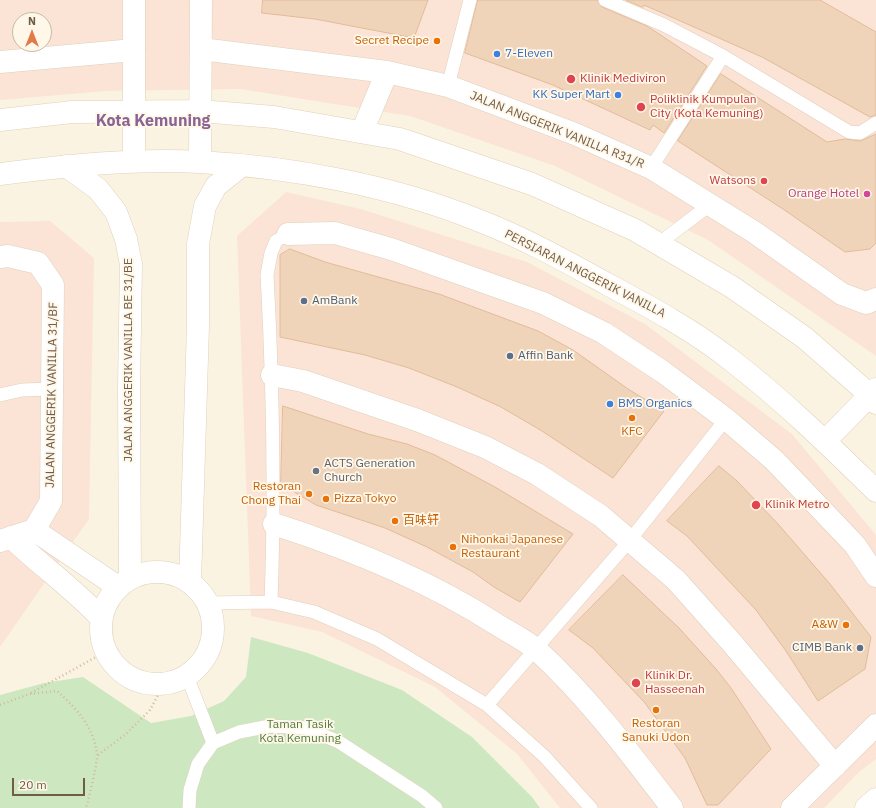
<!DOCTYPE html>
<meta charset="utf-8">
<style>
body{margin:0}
#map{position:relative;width:876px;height:808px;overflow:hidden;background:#fbf3e1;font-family:"IBM Plex Sans",sans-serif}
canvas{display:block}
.north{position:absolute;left:12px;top:12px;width:40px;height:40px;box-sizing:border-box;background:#fff7e7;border:1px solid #c6b9a8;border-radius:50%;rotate:0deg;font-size:11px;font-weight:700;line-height:16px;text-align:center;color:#715b49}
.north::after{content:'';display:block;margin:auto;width:14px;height:18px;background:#e27949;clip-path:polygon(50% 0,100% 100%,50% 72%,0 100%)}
.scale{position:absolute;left:12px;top:778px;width:73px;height:18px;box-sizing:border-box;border:2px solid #715b49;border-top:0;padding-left:5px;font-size:12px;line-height:14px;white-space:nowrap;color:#715b49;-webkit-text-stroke:3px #fff7e7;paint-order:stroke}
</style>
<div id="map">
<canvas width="876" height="808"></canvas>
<div class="north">N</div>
<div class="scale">20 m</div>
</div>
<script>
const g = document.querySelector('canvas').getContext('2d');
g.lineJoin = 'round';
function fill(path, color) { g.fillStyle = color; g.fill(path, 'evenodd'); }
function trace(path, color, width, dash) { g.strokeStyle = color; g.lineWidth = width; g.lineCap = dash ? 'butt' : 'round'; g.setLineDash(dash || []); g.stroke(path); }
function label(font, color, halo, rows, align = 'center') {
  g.font = font + ' "IBM Plex Sans","Noto Sans SC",sans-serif'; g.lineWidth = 3.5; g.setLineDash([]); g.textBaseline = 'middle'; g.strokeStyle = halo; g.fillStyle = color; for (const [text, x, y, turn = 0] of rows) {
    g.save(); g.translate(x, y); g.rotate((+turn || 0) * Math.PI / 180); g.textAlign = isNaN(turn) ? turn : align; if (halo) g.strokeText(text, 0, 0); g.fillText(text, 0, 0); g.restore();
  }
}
const commercial = new Path2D(`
 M0,0H876V356L708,240L555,166L410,116L240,89L107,91L0,100ZM20,20H44V44H20Z
 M286,192L361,209L527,262L645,324L792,434L876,535V759L859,772L824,808H560L517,754L435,687L322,632L251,616L237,236Z
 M50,221L94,258L89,519L0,647V222Z`);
const green = new Path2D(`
 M251,637L308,653L402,690L472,737L532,797L540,808H0V695L44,683L83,677L151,723L191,716L224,701L246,677Z`);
const building = new Path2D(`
 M263,0H428L414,38L315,19L262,13Z
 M478,0H597L602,7L647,26L707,66L664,133L653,125L650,130L553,85L465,53Z
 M626,0H820L876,32V115L870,117L762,57L644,5L643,7Z
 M721,74L827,142L845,139L860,141L876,134V243L870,249L845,252L783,209L678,141Z
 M290,249L325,262L439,294L538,331L573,350L628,389L664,411L613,478L542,431L501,407L457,387L409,368L365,355L280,337V255Z
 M283,406L368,434L407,444L435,455L495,487L573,534L520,602L494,587L473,572L427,547L385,528L316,505L281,484Z
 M719,466L737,481L778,524L830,584L871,637L865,669L818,701L786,651L756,610L687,536L667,521Z
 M623,575L679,628L716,669L731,688L771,749L718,805H707L685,758L645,703L593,648L569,630Z`);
const path = new Path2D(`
 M31,693L105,652
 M0,705L29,694L57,691C76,708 94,727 97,754C98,762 89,797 86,808
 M98,755L126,734L150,710L164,684`);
const lane = new Path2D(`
 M605,0L664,25L723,56L849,132L860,133L876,123
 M448,86L470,0
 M651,168L723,56
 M658,244L711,204
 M0,395L22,390L53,389
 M271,602C275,492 273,384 267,275L271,253L276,241L288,234
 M208,603L271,602L314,612L377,639L487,705L545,757L591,808
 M187,676L213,743
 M487,705L630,540L726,419
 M189,808L190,790L198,764L213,743L239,732L270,726L306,728L339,742L422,796L436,808`);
const street = new Path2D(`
 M201,49L387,72L448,86L575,134L651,168L754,232L842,294L866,303L876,299
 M0,62L134,50
 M362,132L387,72
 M66,166L98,189L116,212L126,239L131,264L129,387L130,578
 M288,234L335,233L391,249L543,303L604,333L663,372L726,419L774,460L855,545L876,576
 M0,257L8,256L38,263L53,285L51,501L34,530L0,541
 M272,375L303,381L417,420L485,447L537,474L601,516L676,580L732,643L835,766
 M274,524C351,549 428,580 496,624C509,632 525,640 537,650C588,697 630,753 672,808
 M34,530L118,587
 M11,537C40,565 73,588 101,618
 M101 628a56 56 0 1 1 112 0a56 56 0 1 1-112 0Z
 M190,582L198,326V244L205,206L216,186L241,166
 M792,808L876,725
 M866,808L876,799`);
const secondary = new Path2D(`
 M0,120L72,112L200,111L274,117L400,139L532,184L635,230L732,287L805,338L870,395L876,403
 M134,161V0
 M200,162L201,0
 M0,174C66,166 133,158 200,162C293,167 394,186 480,221C524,238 565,261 607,284C650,307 693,330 731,360C783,400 830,446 876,491
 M825,441L876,389`);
const markers = [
 [437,41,4,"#e8710a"],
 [497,54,4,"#3f7fe0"],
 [571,79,5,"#e0444e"],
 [618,95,4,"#3f7fe0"],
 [641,107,5,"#e0444e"],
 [764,181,4,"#e0444e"],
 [867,194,4,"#d1479c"],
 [304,301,4,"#5c6f8a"],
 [510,356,4,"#5c6f8a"],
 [610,404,4,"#3f7fe0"],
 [632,418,4,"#e8710a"],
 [316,471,4,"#6b7280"],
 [309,494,4,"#e8710a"],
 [326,499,4,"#e8710a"],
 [756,505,5,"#e0444e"],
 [395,521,4,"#e8710a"],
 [453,547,4,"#e8710a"],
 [846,625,4,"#e8710a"],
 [860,648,4,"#5c6f8a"],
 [636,683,5,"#e0444e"],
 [656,710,4,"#e8710a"]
];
const foodNames = [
 ["Secret Recipe",429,41],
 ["KFC",632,432,"center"],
 ["Restoran",301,487],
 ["Chong Thai",301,501],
 ["Pizza Tokyo",334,499,"left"],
 ["百味轩",403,521,"left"],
 ["Nihonkai Japanese",461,540,"left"],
 ["Restaurant",461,554,"left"],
 ["A&W",838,625],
 ["Restoran",656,724,"center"],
 ["Sanuki Udon",656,738,"center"]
];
const shopNames = [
 ["7-Eleven",505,54],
 ["KK Super Mart",610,95,"right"],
 ["BMS Organics",618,404]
];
const healthNames = [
 ["Klinik Mediviron",580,79],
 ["Poliklinik Kumpulan",650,100],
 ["City (Kota Kemuning)",650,114],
 ["Watsons",756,181,"right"],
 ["Klinik Metro",765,505],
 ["Klinik Dr.",645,676],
 ["Hasseenah",645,690]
];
const streetNames = [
 ["JALAN ANGGERIK VANILLA R31/R",557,130,22],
 ["PERSIARAN ANGGERIK VANILLA",585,274,27],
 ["JALAN ANGGERIK VANILLA BE 31/BE",129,360,-90],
 ["JALAN ANGGERIK VANILLA 31/BF",52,395,-89]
];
const hotelNames = [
 ["Orange Hotel",859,194]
];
const serviceNames = [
 ["AmBank",312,301],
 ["Affin Bank",518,356],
 ["CIMB Bank",852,648,"right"]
];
const worshipNames = [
 ["ACTS Generation",324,464],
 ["Church",324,478]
];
const parkNames = [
 ["Taman Tasik",300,725],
 ["Kota Kemuning",300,739]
];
const districtNames = [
 ["Kota Kemuning",153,121]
];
fill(commercial, '#fbe4d5');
fill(green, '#cde8c0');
fill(building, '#f0d4b9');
trace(building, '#e2bc9a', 1);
trace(lane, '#dfd0bd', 14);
trace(street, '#dfd0bd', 23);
trace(secondary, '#e1cfb8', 23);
trace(path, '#d4b89d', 2.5, [1, 3]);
trace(lane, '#fff', 13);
trace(street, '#fff', 22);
trace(secondary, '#fff', 22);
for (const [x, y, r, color] of markers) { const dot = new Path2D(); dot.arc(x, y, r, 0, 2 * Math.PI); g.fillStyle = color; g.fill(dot); trace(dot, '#fff7e7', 1.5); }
label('12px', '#c56008', '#fff7e7', foodNames, 'right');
label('12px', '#366cbe', '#fff7e7', shopNames, 'left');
label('12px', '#be3a42', '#fff7e7', healthNames, 'left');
label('12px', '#715b49', '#fff7e7', streetNames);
label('12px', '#b23c85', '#fff7e7', hotelNames, 'right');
label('12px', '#4e5e75', '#fff7e7', serviceNames, 'left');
label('12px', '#5b616d', '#fff7e7', worshipNames, 'left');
label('12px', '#507c44', '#fff7e7', parkNames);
label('bold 16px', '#896495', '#fff7e7', districtNames);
</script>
